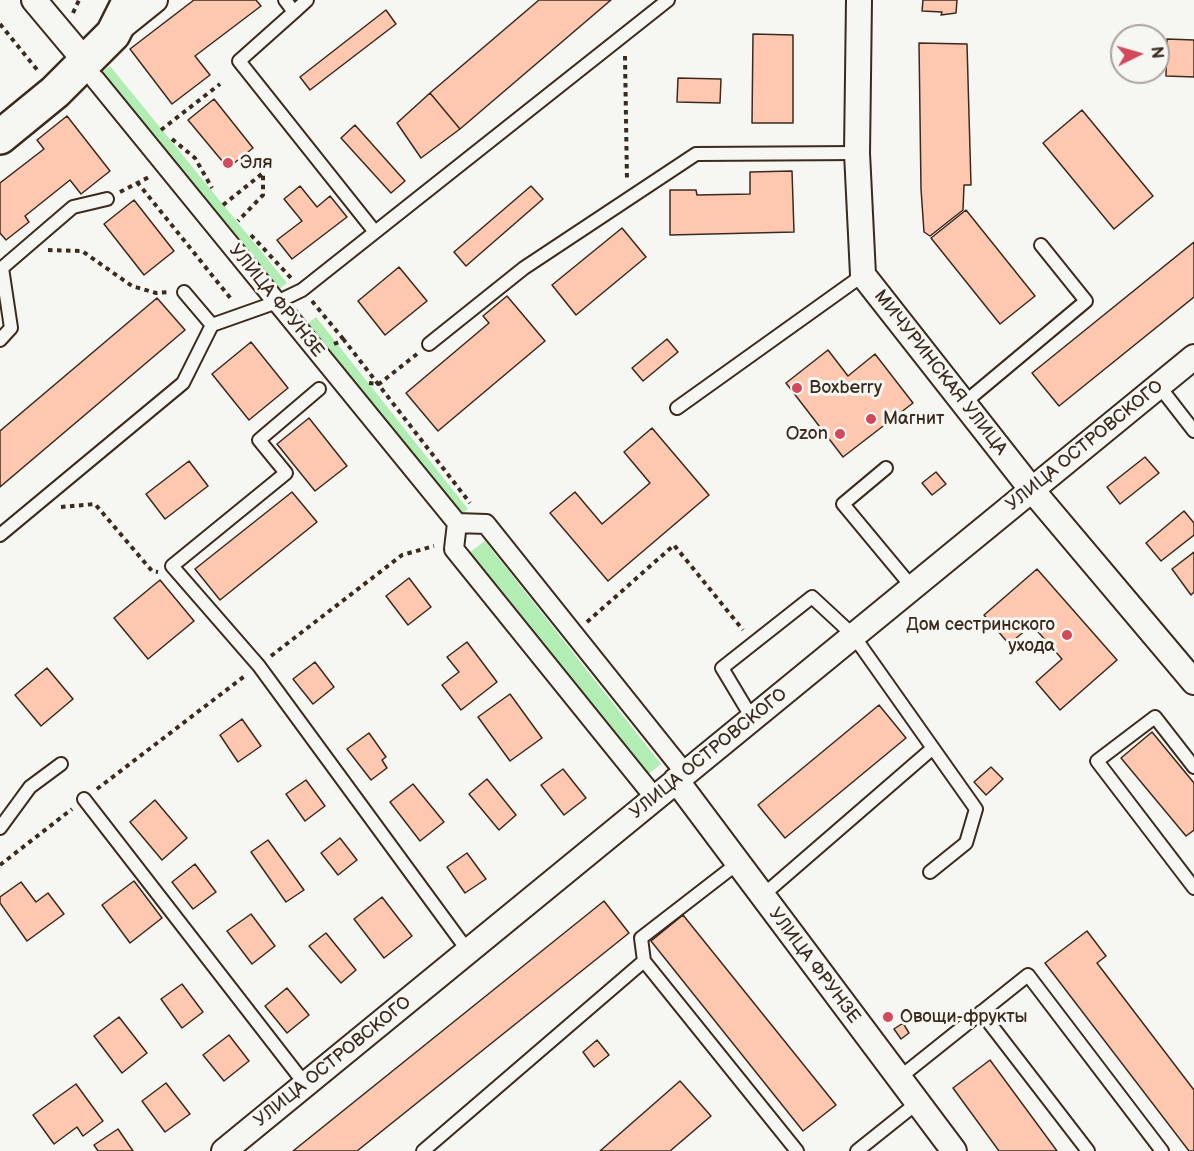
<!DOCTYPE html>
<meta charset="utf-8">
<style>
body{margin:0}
#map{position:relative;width:1194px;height:1151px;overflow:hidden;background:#f6f6f2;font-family:"Balsamiq Sans",sans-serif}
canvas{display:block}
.north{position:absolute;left:1110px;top:24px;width:60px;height:60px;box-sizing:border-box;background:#f6f6f2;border:2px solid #aba49d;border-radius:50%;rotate:85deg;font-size:16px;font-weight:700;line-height:24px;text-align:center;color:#3b2a1e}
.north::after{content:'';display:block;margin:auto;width:21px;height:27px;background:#d1495b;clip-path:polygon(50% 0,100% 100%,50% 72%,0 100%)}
</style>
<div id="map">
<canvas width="1194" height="1151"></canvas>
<div class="north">N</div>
</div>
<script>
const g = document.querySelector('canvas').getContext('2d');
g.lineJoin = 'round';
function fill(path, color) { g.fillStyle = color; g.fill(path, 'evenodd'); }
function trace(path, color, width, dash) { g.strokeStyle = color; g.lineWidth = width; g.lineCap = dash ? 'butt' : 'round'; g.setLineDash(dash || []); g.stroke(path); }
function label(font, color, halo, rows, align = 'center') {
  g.font = font + ' "Balsamiq Sans",sans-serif'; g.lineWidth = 6; g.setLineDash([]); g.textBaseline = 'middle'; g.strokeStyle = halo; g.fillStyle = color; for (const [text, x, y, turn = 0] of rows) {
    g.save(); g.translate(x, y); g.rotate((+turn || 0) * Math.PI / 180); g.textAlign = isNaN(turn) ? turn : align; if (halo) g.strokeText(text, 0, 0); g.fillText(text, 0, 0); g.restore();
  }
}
const green = new Path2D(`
 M110,66L287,283L278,290L100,74Z
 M316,317L468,509L458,517L306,325Z
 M485,541L661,764L646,776L470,552Z`);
const building = new Path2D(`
 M194,0H256L261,6L195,56L210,75L172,104L130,49Z
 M539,0H611L460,129L430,93Z
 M923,0H957L956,13L941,15L942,12L922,11Z
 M386,10L396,24L310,90L300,77Z
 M753,34L793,35V123H752Z
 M1167,39L1194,40V77L1166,76Z
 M919,43L967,44L971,185H964L963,210L930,236L924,232L921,189Z
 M678,78L721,79L720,103L677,102Z
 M430,93L460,129L421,158L397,123Z
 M214,99L253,148L228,168L188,120Z
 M1082,110L1153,196L1114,229L1043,143Z
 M67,116L110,171L81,194L70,180L25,216L29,222L6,240L0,233V183L44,149L37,140Z
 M355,125L405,181L391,193L341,138Z
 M792,171L794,232L670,235V190H696L697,195L750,194V172Z
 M300,186L317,207L330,196L347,217L292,259L277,240L302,221L284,199Z
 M531,186L543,199L466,266L454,252Z
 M134,200L174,251L144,275L104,224Z
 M966,210L1035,296L1000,324L931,238Z
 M622,228L646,257L576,315L552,285Z
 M1194,242V297L1059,406L1032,373Z
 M399,267L427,301L385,335L358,301Z
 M507,296L545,341L438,431L406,393L489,323L483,316Z
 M157,298L185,330L0,487V431Z
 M667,339L678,352L643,381L632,368Z
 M251,342L288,388L249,420L212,374Z
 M828,350L848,376L875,354L913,403L843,457L786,383Z
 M309,418L347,466L315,491L277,444Z
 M652,428L709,495L608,581L550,513L575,492L602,524L650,483L624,452Z
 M1145,457L1159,473L1120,504L1107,487Z
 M189,461L208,486L165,519L146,494Z
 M936,472L946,484L932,495L922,483Z
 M292,492L317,522L220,600L195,569Z
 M1184,511L1194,523V535L1161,561L1146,543Z
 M1194,552V592L1191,595L1172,569Z
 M1037,569L1117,660L1060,710L1036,682L1062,659L1032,625L1009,644L984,615Z
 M409,578L431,607L408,625L386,596Z
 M160,580L194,621L148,659L114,618Z
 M467,642L497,682L461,710L442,685L459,672L447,657Z
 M315,662L334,687L313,704L293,679Z
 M47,668L73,699L41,726L15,695Z
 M510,694L542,738L510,761L478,717Z
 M879,705L906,738L785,838L758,805Z
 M242,719L261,746L238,762L220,735Z
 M1152,732L1194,783V830L1186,836L1121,758Z
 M369,733L386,757L382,760L387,768L371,780L347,749Z
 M991,767L1003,779L986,795L974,782Z
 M563,769L586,798L564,815L541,785Z
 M487,779L516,815L499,830L469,794Z
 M306,780L325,806L305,821L286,794Z
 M413,784L444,822L420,841L390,802Z
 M155,800L187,838L162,860L130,822Z
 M340,838L357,860L338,875L321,853Z
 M268,840L304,890L286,902L251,852Z
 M467,853L486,879L465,893L447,867Z
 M195,864L216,892L193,909L172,882Z
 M134,881L162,918L130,943L102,905Z
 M21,882L36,902L48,893L64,914L27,941L0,903V897Z
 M382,897L412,936L384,958L354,919Z
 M604,901L629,933L357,1151H293Z
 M251,914L275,946L252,964L227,931Z
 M683,915L836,1105L803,1131L651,941Z
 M1087,931L1106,956L1097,963L1194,1090V1151H1189L1045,963Z
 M326,933L356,970L341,983L309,946Z
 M182,984L203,1012L182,1028L161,999Z
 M287,988L309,1015L287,1033L265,1006Z
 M119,1017L147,1053L122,1073L94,1036Z
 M903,1023L909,1033L901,1039L894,1029Z
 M229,1035L249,1061L224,1081L203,1055Z
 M597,1040L609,1055L594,1067L583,1052Z
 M990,1060L1057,1151H999L953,1088Z
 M680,1081L711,1116L670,1151H600Z
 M166,1083L190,1114L165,1132L142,1101Z
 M76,1084L103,1121L83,1136L77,1127L54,1144L33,1115Z
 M118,1129L133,1151H98L94,1145Z`);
const path = new Path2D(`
 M73,13L79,0
 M0,24L39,72
 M625,56L627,181
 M161,130L220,84
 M172,139L195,158L212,188
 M137,182L232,300
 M120,192L151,176
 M223,205L263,173V195L238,221
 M251,235L291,278
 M48,250L82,251L132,286L156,293L170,292
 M312,301L344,340
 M334,344L344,340L470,503
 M369,383L379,384L417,354
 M61,507L95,504L152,571L158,572
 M587,622L674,545L743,630
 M271,656L402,555L434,546
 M97,789L246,675
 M0,865L72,809`);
const service = new Path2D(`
 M285,0L294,12L307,0
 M294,12L239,61L375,232
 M184,292L212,325
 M0,340L11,328L2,268L73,207L107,199
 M429,344L524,268L696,154L857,153
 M1159,386L1194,431
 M319,389L259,440L286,473L172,566L259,666L468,951
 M964,403L1086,301L1041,245
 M677,408L863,275
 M886,468L843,504L912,587
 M0,535L183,383L212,325L277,302L302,290L668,0
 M752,718L722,668L812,597L853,635L976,809L966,843L930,872
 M1194,767L1155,717L1097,761L1194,888
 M84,799L305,1084
 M0,828L30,787L61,764
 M762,896L933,748
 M644,961L797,1151
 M981,1012L1088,1151
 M899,1078L1028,975L1162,1151
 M423,1151L644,961L641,938L738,863
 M857,1151L917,1103`);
const pedestrian = new Path2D(`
 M95,79L457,523L454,549L655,798
 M457,523L486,524L685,773`);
const minor = new Path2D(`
 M34,0L86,62
 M859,0L857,153L863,275L1032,490L1194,682
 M119,29L155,0
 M676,780L954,1151
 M224,1151L1194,357`);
const secondary = new Path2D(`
 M0,137L55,92L113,34L130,0`);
const markers = [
 [228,163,6,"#d1495b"],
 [797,388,6,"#d1495b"],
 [871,419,6,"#d1495b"],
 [840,434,6,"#d1495b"],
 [1067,635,6,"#d1495b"],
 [888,1017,6,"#d1495b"]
];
const poiNames = [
 ["Эля",240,163],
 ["Boxberry",809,388],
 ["Магнит",883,419],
 ["Ozon",828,434,"right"],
 ["Дом сестринского",1055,625,"right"],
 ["ухода",1055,646,"right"],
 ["Овощи-фрукты",900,1017]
];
const streetNames = [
 ["УЛИЦА ФРУНЗЕ",276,301,51],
 ["МИЧУРИНСКАЯ УЛИЦА",940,373,52],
 ["УЛИЦА ОСТРОВСКОГО",1085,446,-39],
 ["УЛИЦА ОСТРОВСКОГО",709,754,-39],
 ["УЛИЦА ФРУНЗЕ",814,966,53],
 ["УЛИЦА ОСТРОВСКОГО",333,1062,-39]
];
fill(green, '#b2eeb4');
fill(building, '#fec8b0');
trace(building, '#3b2a1e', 1.5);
trace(service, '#3b2a1e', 16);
trace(pedestrian, '#3b2a1e', 22);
trace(minor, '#3b2a1e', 28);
trace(secondary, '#3b2a1e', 38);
trace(path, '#3b2a1e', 4, [4.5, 4.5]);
trace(service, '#f6f6f2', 12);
trace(pedestrian, '#f6f6f2', 18);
trace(minor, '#f6f6f2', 24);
trace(secondary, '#f6f6f2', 33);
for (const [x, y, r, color] of markers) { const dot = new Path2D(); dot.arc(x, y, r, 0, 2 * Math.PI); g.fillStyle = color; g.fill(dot); trace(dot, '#f6f6f2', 2); }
label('18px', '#3b2a1e', '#f6f6f2', poiNames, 'left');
label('18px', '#3b2a1e', '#f6f6f2', streetNames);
</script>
